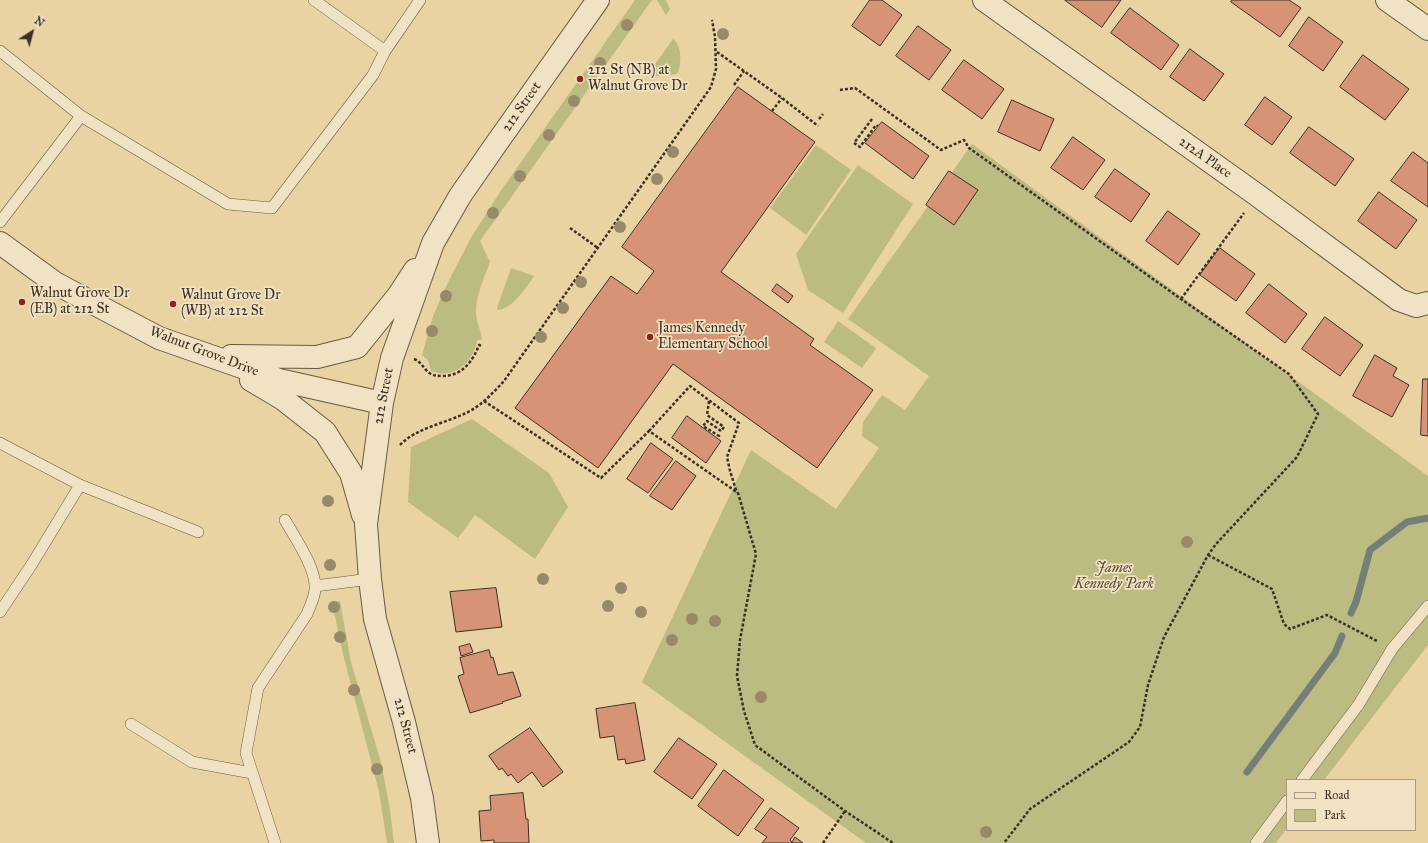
<!DOCTYPE html>
<style>
body{margin:0}
#map{position:relative;width:1428px;height:843px;overflow:hidden;background:#ead3a2;font-family:"IM FELL Great Primer",serif}
canvas{display:block}
.legend{position:absolute;left:1286px;top:779px;width:130px;height:52px;box-sizing:border-box;background:#f1e2c3;border:1px solid #a89b84;margin:0;padding:5px 7px;list-style:none;font-size:12px;color:#3b3026}
.legend li{display:flex;align-items:center;gap:8px;height:20px}
.legend b{width:20px;border:1px solid #a89b84}
.north{position:absolute;left:12px;top:12px;width:40px;height:40px;-webkit-text-stroke:3px #f1e2c3;paint-order:stroke;rotate:36deg;font-size:11px;font-weight:700;line-height:16px;text-align:center;color:#3b3026}
.north::after{content:'';display:block;margin:auto;width:14px;height:18px;background:#3b3026;clip-path:polygon(50% 0,100% 100%,50% 72%,0 100%)}
</style>
<div id="map">
<canvas width="1428" height="843"></canvas>
<ul class="legend">
<li><b style="height:5px;background:#f1e2c3"></b>Road</li>
<li><b style="height:11px;background:#bcbb82"></b>Park</li>
</ul>
<div class="north">N</div>
</div>
<script>
const g = document.querySelector('canvas').getContext('2d');
g.lineJoin = 'round';
function fill(path, color) { g.fillStyle = color; g.fill(path, 'evenodd'); }
function trace(path, color, width, dash) { g.strokeStyle = color; g.lineWidth = width; g.lineCap = dash ? 'butt' : 'round'; g.setLineDash(dash || []); g.stroke(path); }
function label(font, color, halo, rows, align = 'center') {
  g.font = font + ' "IM FELL Great Primer",serif'; g.lineWidth = 3.5; g.setLineDash([]); g.textBaseline = 'middle'; g.strokeStyle = halo; g.fillStyle = color; for (const [text, x, y, turn = 0] of rows) {
    g.save(); g.translate(x, y); g.rotate((+turn || 0) * Math.PI / 180); g.textAlign = isNaN(turn) ? turn : align; if (halo) g.strokeText(text, 0, 0); g.fillText(text, 0, 0); g.restore();
  }
}
const green = new Path2D(`
 M635,0H652L480,241L490,262C484,278 476,295 476,312C476,321 481,330 482,340H477C474,363 453,380 431,371L428,360L422,355L433,316L449,280L472,236L502,189Z
 M657,0H666L670,9L666,15Z
 M673,39C682,45 682,65 677,74L650,77L648,74Z
 M972,144L1428,476V645L1324,780H1287V828L1276,843H866L642,682L751,450L836,509L879,448L862,436L863,422L882,395L905,410L929,376L848,319Z
 M816,145L851,170L806,235L770,208Z
 M858,165L913,204L843,313L808,290L796,254Z
 M511,268L534,276C527,287 512,309 498,310L497,308Z
 M838,321L876,348L862,368L824,342Z
 M472,419L549,473L568,507L535,559L475,515L458,538L408,502L411,447Z
 M340,601L351,662L381,762L390,810L394,843H387L379,792L343,654L332,602Z`);
const stream = new Path2D(`
 M1351,613L1356,602L1370,550L1407,522L1428,518
 M1247,772L1335,653L1342,636`);
const building = new Path2D(`
 M870,0H882L902,15L880,46L852,26Z
 M1065,0H1121L1102,27Z
 M1232,0H1289L1301,8L1280,37L1231,2Z
 M1130,8L1179,45L1161,70L1111,33Z
 M1309,17L1343,42L1323,71L1289,46Z
 M918,26L951,50L929,80L896,56Z
 M1190,49L1224,74L1204,101L1170,77Z
 M1363,55L1409,89L1385,120L1340,87Z
 M964,60L1004,89L982,119L942,90Z
 M738,87L815,142L721,272L814,339L810,345L873,390L817,468L673,364L598,468L515,408L611,276L637,294L654,271L622,247Z
 M1265,97L1292,117L1272,145L1245,125Z
 M1012,100L1054,119L1040,151L998,132Z
 M882,122L929,156L913,179L865,143Z
 M1309,127L1354,159L1335,186L1290,153Z
 M1073,137L1105,160L1083,190L1051,168Z
 M1413,152L1428,163V207L1391,181Z
 M1115,169L1150,194L1131,222L1095,197Z
 M949,171L978,190L954,225L926,205Z
 M1379,192L1417,220L1396,249L1358,221Z
 M1168,211L1200,234L1178,265L1146,241Z
 M1220,248L1255,274L1236,301L1200,275Z
 M777,284L793,296L788,303L772,291Z
 M1269,284L1307,314L1285,343L1246,313Z
 M1325,317L1363,345L1340,376L1302,349Z
 M1375,355L1397,368L1393,376L1409,385L1392,417L1353,396Z
 M1423,379H1428V436L1421,435Z
 M687,416L721,441L706,463L672,438Z
 M651,443L673,459L648,493L627,479Z
 M676,461L696,476L672,510L650,496Z
 M496,588L502,627L456,632L450,592Z
 M470,644L473,652L461,656L459,647Z
 M489,650L491,658L493,657L498,675L513,672L521,696L502,702L503,703L470,713L458,676L464,674L460,658Z
 M635,703L645,760L626,764L625,759L618,760L614,736L600,738L596,709Z
 M530,728L563,772L543,787L532,772L518,783L511,774L508,776L502,768L499,770L489,756Z
 M679,738L717,764L692,799L654,772Z
 M724,770L764,800L738,836L698,806Z
 M523,793L526,819H528L529,843H494V840L481,841L479,811L491,810L490,796Z
 M771,808L799,828L790,840L792,842L795,837L803,843H762L767,837L755,829Z`);
const path = new Path2D(`
 M717,52L782,98L818,126
 M734,85L744,71
 M840,90L855,88L941,150L964,140L969,148L1181,299L1289,374L1318,414L1297,457L1216,544L1208,555L1164,637L1148,685L1140,727L1129,742L1030,809L1004,843
 M772,111L782,98
 M819,119L823,114
 M872,119L854,143L860,147L876,125L878,126
 M570,228L598,248
 M1181,299L1244,213
 M414,359C422,362 424,370 431,374C435,376 438,376 443,376C462,376 473,361 479,345L482,346
 M484,401L601,478L649,431L738,493L756,554L740,640L737,676L744,711L755,745L845,811L893,843
 M709,401L707,415L724,427L721,431L707,421L703,426L719,436L717,438
 M649,431L690,386L739,423L727,457L730,471L737,493
 M400,445C416,428 446,423 466,413C481,406 493,393 504,381L711,87L716,69L715,37L712,20
 M1208,555L1272,589L1284,624L1290,629L1327,615L1377,641
 M823,843L845,811`);
const service = new Path2D(`
 M314,0L385,51
 M0,51L81,116L228,204L272,208L373,75L385,51L420,0
 M0,222L81,116
 M0,443L80,485L198,532
 M315,586L370,579
 M0,612L32,564L80,485
 M131,724L192,762L252,773
 M1302,780L1359,704L1392,649L1428,606
 M275,843L246,753L258,688L307,614C310,606 314,599 315,590C317,569 295,538 285,520
 M1256,843L1287,801`);
const minor = new Path2D(`
 M984,0L1257,195L1399,300L1416,306L1428,303
 M1387,0L1428,29`);
const tertiary = new Path2D(`
 M0,243L55,283L159,338L279,380L382,403
 M231,356L317,357L357,347L398,296L415,270
 M251,380L283,399L325,432L351,473L363,515
 M428,843L422,798L404,722L375,619L370,579L366,524L382,403L392,358L433,243L460,196L494,147L598,0`);
const trees = [
 [627,25],
 [723,34],
 [600,63],
 [574,101],
 [549,135],
 [673,152],
 [520,176],
 [657,179],
 [493,213],
 [620,227],
 [581,282],
 [446,296],
 [563,308],
 [432,331],
 [541,337],
 [328,501],
 [1187,542],
 [330,565],
 [543,579],
 [621,588],
 [608,606],
 [334,607],
 [641,612],
 [692,619],
 [715,621],
 [340,637],
 [672,640],
 [354,690],
 [761,697],
 [377,769],
 [986,832]
];
const markers = [
 [580,79,4,"#8f2418"],
 [22,302,4,"#8f2418"],
 [173,304,4,"#8f2418"],
 [650,337,4,"#8f2418"]
];
const poiNames = [
 ["212 St (NB) at",588,71],
 ["Walnut Grove Dr",588,87],
 ["Walnut Grove Dr",30,294],
 ["(EB) at 212 St",30,310],
 ["Walnut Grove Dr",181,296],
 ["(WB) at 212 St",181,312],
 ["James Kennedy",658,329],
 ["Elementary School",658,345]
];
const streetNames = [
 ["212 Street",522,107,-55],
 ["212A Place",1205,158,35],
 ["Walnut Grove Drive",204,352,21],
 ["212 Street",384,396,-79],
 ["212 Street",405,726,75]
];
const parkNames = [
 ["James",1114,569],
 ["Kennedy Park",1114,585]
];
fill(green, '#bcbb82');
trace(stream, '#748077', 7);
fill(building, '#d69375');
trace(building, '#3b3026', 1);
trace(service, '#675945', 12);
trace(minor, '#675945', 24);
trace(tertiary, '#675945', 24);
trace(path, '#3b3026', 2.5, [3, 2]);
trace(service, '#f1e2c3', 11);
trace(minor, '#f1e2c3', 22);
trace(tertiary, '#f1e2c3', 22);
g.fillStyle = '#988968';
for (const [x, y] of trees) { g.beginPath(); g.arc(x, y, 6, 0, 2 * Math.PI); g.fill(); }
for (const [x, y, r, color] of markers) { const dot = new Path2D(); dot.arc(x, y, r, 0, 2 * Math.PI); g.fillStyle = color; g.fill(dot); trace(dot, '#f1e2c3', 1.5); }
label('14px', '#3b3026', '#f1e2c3', poiNames, 'left');
label('14px', '#3b3026', '#f1e2c3', streetNames);
label('italic 14px', '#554c38', '#f1e2c3', parkNames);
</script>
